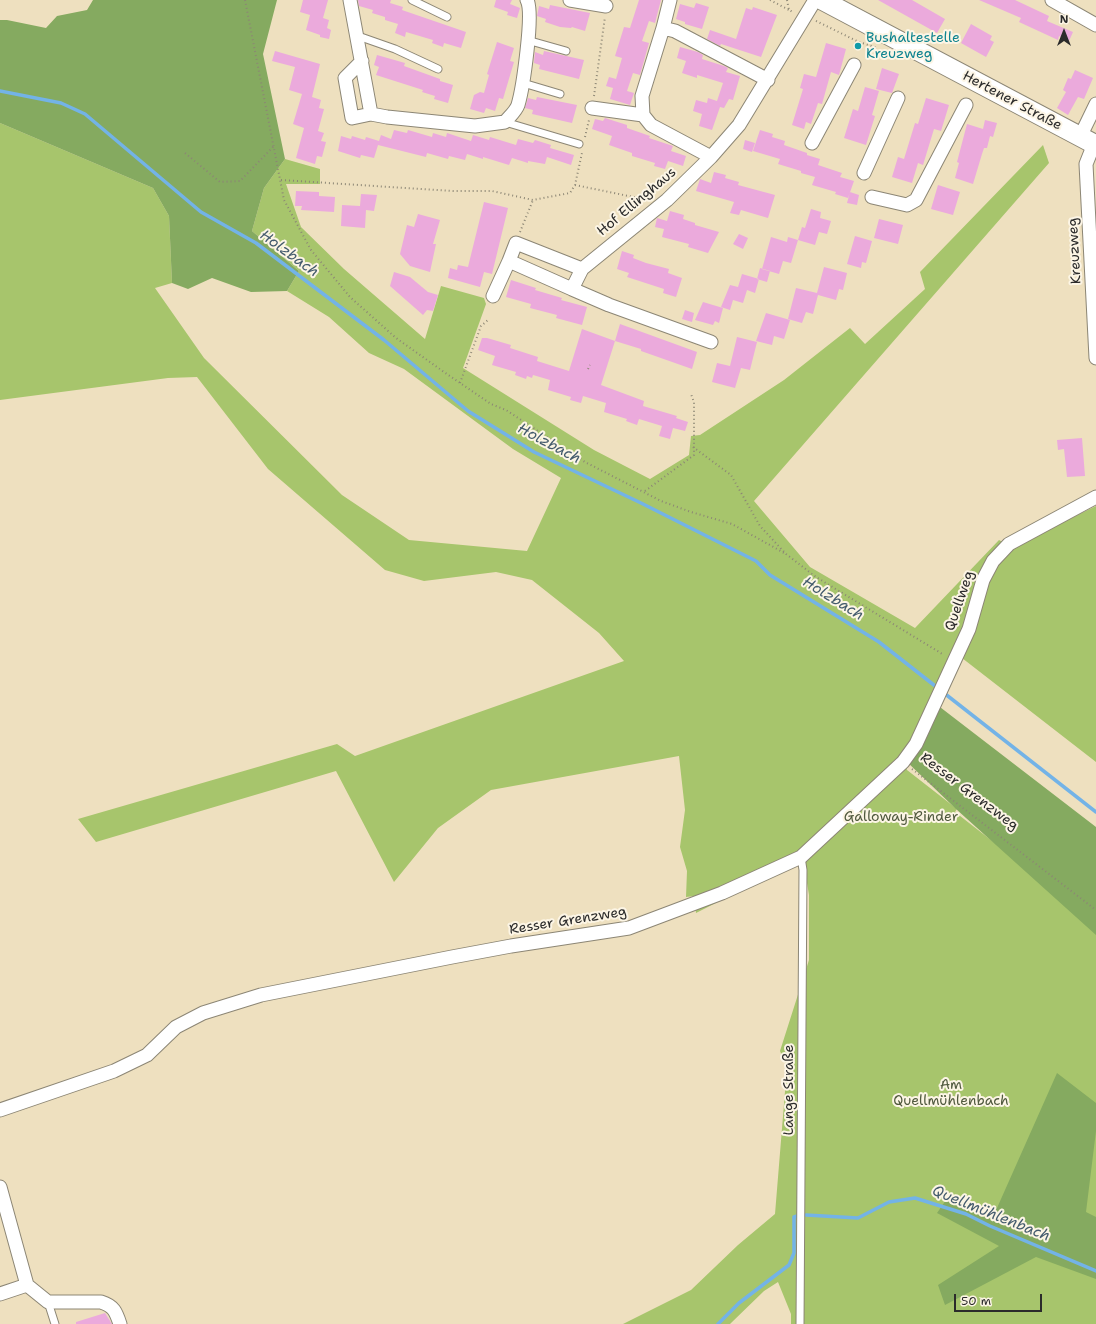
<!DOCTYPE html>
<meta charset="utf-8">
<style>
body{margin:0}
#map{position:relative;width:1096px;height:1324px;overflow:hidden;background:#eee0bf;font-family:"Shantell Sans",sans-serif}
canvas{display:block}
.north{position:absolute;left:1044px;top:12px;width:40px;height:40px;-webkit-text-stroke:3px #fcf5e5;paint-order:stroke;rotate:0deg;font-size:11px;font-weight:700;line-height:16px;text-align:center;color:#2b2b2b}
.north::after{content:'';display:block;margin:auto;width:14px;height:18px;background:#2b2b2b;clip-path:polygon(50% 0,100% 100%,50% 72%,0 100%)}
.scale{position:absolute;left:954px;top:1294px;width:88px;height:18px;box-sizing:border-box;border:2px solid #2b2b2b;border-top:0;padding-left:5px;font-size:12px;line-height:14px;white-space:nowrap;color:#2b2b2b;-webkit-text-stroke:3px #fcf5e5;paint-order:stroke}
</style>
<div id="map">
<canvas width="1096" height="1324"></canvas>
<div class="north">N</div>
<div class="scale">50 m</div>
</div>
<script>
const g = document.querySelector('canvas').getContext('2d');
g.lineJoin = 'round';
function fill(path, color) { g.fillStyle = color; g.fill(path, 'evenodd'); }
function trace(path, color, width, dash) { g.strokeStyle = color; g.lineWidth = width; g.lineCap = dash ? 'butt' : 'round'; g.setLineDash(dash || []); g.stroke(path); }
function label(font, color, halo, rows, align = 'center') {
  g.font = font + ' "Shantell Sans",sans-serif'; g.lineWidth = 4; g.setLineDash([]); g.textBaseline = 'middle'; g.strokeStyle = halo; g.fillStyle = color; for (const [text, x, y, turn = 0] of rows) {
    g.save(); g.translate(x, y); g.rotate((+turn || 0) * Math.PI / 180); g.textAlign = isNaN(turn) ? turn : align; if (halo) g.strokeText(text, 0, 0); g.fillText(text, 0, 0); g.restore();
  }
}
const green = new Path2D(`
 M0,123L153,188L169,216L172,283L155,288L204,358L342,495L409,540L527,551L561,478L513,449L404,369L369,353L329,317L287,291L299,271L252,231L264,188L285,159L320,169V184H286L301,227L344,269L425,339L441,286L484,298L486,304L463,368L594,450L650,479L689,455L691,436L700,435L784,380L850,328L865,344L925,289L920,272L1043,145L1049,163L754,501L810,567L915,628L999,540L1012,547L1096,506V762L962,658L903,759L907,770L957,809L955,812L1096,922V1324H791V1314L778,1282L764,1291L730,1324H623L691,1290L738,1245L775,1214L787,1067L780,1051L809,960V895L803,859L696,913L694,896L686,897L687,871L680,847L685,810L679,756L491,790L438,828L394,882L336,771L96,842L78,819L337,744L355,756L624,661L599,633L532,580L496,572L424,581L385,570L268,469L197,377L168,378L0,400Z`);
const forest = new Path2D(`
 M93,0H277L263,54L285,159L264,188L252,231L299,271L287,291L251,292L212,278L188,289L172,283L169,216L153,188L0,123V20H7L46,28L57,16L87,10Z
 M936,704L1096,827V935L956,809L905,760Z
 M1057,1073L1096,1103V1131L1086,1212L1096,1217V1279L1036,1257L945,1305L938,1285L999,1246L937,1213L946,1200L997,1208Z`);
const stream = new Path2D(`
 M0,91L61,103L85,114L201,212L256,243L384,340L468,411L534,452L641,503L756,561L770,575L879,642L939,689
 M944,693L1096,812
 M806,1215L858,1218L889,1202L915,1198L966,1214L990,1226L1096,1271
 M718,1324L739,1303L789,1265L794,1253V1217L797,1216`);
const building = new Path2D(`
 M303,0H328L323,18L329,20L327,28L331,30L329,39L320,37V35L306,30L310,15L300,12Z
 M358,0H391L390,3L403,7L402,10L466,32L461,48L444,43L443,47L432,43L433,40L406,32L405,37L395,33L398,24L385,20V17L372,13L373,10L359,6Z
 M496,0H512L510,4L520,8L517,18L507,15L508,12L494,7Z
 M639,0H661L655,23L649,21L642,41L649,43L640,75L633,73L627,91L634,93L630,105L610,99L613,88L606,86L609,77L616,79L622,58L615,56L624,27L630,28Z
 M878,0H912L945,19L937,33Z
 M979,0H1015L1049,16L1047,21L1073,32L1069,41L1059,36L1058,40L1019,22L1021,18Z
 M696,3L709,7L702,29L685,24V22L676,19L680,4L694,8Z
 M550,5L590,13L585,31L572,27L571,28L560,27L545,22L546,19L537,16L539,6L549,9Z
 M753,7L777,15L761,57L721,44L720,46L707,39L710,30L736,39L746,8L752,10Z
 M971,24L992,36L990,40L994,42L986,57L961,43Z
 M497,42L514,48L510,61L514,62L503,99L499,98L495,111L486,108L484,113L470,109L474,95L480,92L484,93L489,75L487,74Z
 M826,43L846,49L839,75L831,72L822,104L818,103L811,124L806,122L804,129L792,125L803,89L800,88L804,74L816,77Z
 M680,47L698,52L703,55L702,59L724,66L728,68L726,72L740,76L733,100L729,99L724,108L720,107L712,130L699,126L702,114L693,111L696,100L707,103L708,98L717,101L723,83L697,75V78L682,73L686,61L677,58Z
 M275,51L320,64L312,97L321,100L319,108L324,109L318,131L324,133L321,141L326,142L322,157L317,156L315,164L296,158L304,128L293,124L302,94L289,90L295,67L272,61Z
 M544,51L584,60L579,79L539,69L540,65L534,63L535,52L543,55Z
 M377,55L405,63L404,66L440,79V81L453,85L448,103L434,99L435,96L422,92L423,90L376,75L379,67L374,65Z
 M882,68L899,74L892,93L876,89Z
 M1075,70L1093,78L1084,99L1078,97L1068,115L1057,108L1066,92L1063,90L1068,78L1071,79Z
 M865,87L879,91L872,115L875,116L866,145L844,138L853,109L858,111Z
 M537,97L577,105L572,123L532,114L533,110L525,108L528,98L536,100Z
 M926,98L949,105L941,131L934,129L923,165L918,163L912,183L892,177L898,157L904,159L915,123L918,124Z
 M605,118L627,125V128L650,136L649,138L673,146L671,151L686,156L683,166L668,161L665,169L654,166L655,163L632,156V153L609,145L612,136L592,129L595,119L603,121Z
 M985,120L997,123L993,137L990,136L987,148H984L982,154L973,184L955,178L959,163L957,162L967,124L983,129Z
 M394,130L407,133L408,130L432,137L433,133L446,137L447,133L471,141L473,135L489,140L490,137L516,145L518,139L533,143L535,140L551,145L550,148L574,155L571,165L547,157L545,164L528,161V163L512,158L509,165L483,157V159L467,154L465,160L449,156L448,159L427,153L426,157L378,145L374,158L361,155L360,158L338,151L341,136L351,139L352,136L365,140L366,137L379,141L381,135L391,139Z
 M760,130L773,134L772,137L785,141L784,145L807,153V155L820,159L818,165L842,173L840,177L854,181L848,198L835,194L836,192L812,185L815,177L801,173V171L778,164L780,159L753,151Z
 M745,140L755,143L752,152L743,149Z
 M714,172L726,175L725,178L739,182L738,185L775,195L768,218L741,210L739,215L730,213L734,202L696,191L700,179L711,183Z
 M938,185L960,192L953,215L931,209Z
 M296,191L319,192V196L335,197L334,212L301,210L302,206H295Z
 M850,192L859,195L857,205L847,203Z
 M361,194L377,195L374,211L366,210L365,228L341,226L342,205L360,206Z
 M484,202L508,208L492,274L484,272L480,287L448,278L450,268L457,270L458,265L468,267Z
 M811,209L821,212L820,218L831,221L827,234L819,232L815,245L798,240L791,263L783,261L779,274L762,269L771,237L787,242L788,237L798,240L802,227L805,228Z
 M670,211L684,215L683,219L695,223V225L719,232L708,253L688,247L689,244L662,237L664,229L655,227L657,218L667,221Z
 M418,214L440,220L433,244H436L430,272L410,266L400,254L407,225L414,227Z
 M879,219L903,225L898,244L874,238Z
 M739,234L748,238L743,249L733,244Z
 M855,236L872,241L866,263L862,262L861,268L847,264Z
 M622,251L634,255L633,258L646,263L669,269L668,273L682,278L676,297L663,293L664,289L627,277L629,273L617,269Z
 M824,267L847,273L843,290L839,289L836,300L818,295L813,314L806,312L802,323L788,319L796,288L817,293Z
 M760,268L770,271L767,282L757,279Z
 M394,272L410,277L428,292L438,295L433,311L427,310L423,315L390,286Z
 M742,274L759,279L755,293L747,290L743,303L733,300L730,310L721,307L730,285L738,287Z
 M511,280L536,288L535,290L562,298L561,300L587,307L582,325L556,318L557,315L530,308L531,304L506,297Z
 M703,302L723,308L719,323L715,321L713,325L695,320Z
 M685,310L694,313L692,322L682,319Z
 M766,313L790,320L784,339L774,336L772,345L756,341Z
 M620,324L697,352L692,369L641,351V349L615,341L601,385L644,401L643,406L677,416L676,418L688,422L685,431L673,428L670,439L659,436L662,426L639,419L637,425L626,421L627,419L604,412L606,403L583,396L581,403L570,400L571,397L548,390L550,380L533,375L532,378L527,376L526,379L515,375L516,372L492,365L495,356L478,350L482,338H487L511,345L510,348L538,357L537,361L569,371L582,329L615,341Z
 M737,337L757,342L750,370L741,368L735,388L712,382L717,363L730,366Z
 M1082,438L1085,476L1067,477L1064,449L1058,450L1057,440Z
 M105,1313L112,1324H76V1322Z`);
const path = new Path2D(`
 M245,0L284,200L311,250L350,297L396,338L444,372L491,404L506,410L585,462L661,501L691,512L732,524L786,554
 M770,0L789,10
 M787,0L789,10L793,12
 M816,21L859,42L878,48
 M594,96L605,17
 M585,137L589,120
 M185,153L220,182L240,181L274,146
 M281,180L453,191H492L533,200L570,193L575,185L582,153
 M575,185L648,200
 M520,232L533,200
 M588,369L590,365
 M460,383L481,326L488,320
 M693,447L731,475L760,526L786,554L816,577L944,655
 M645,491L694,455V402L691,394
 M912,769L1096,910`);
const service = new Path2D(`
 M412,0L447,17
 M358,36L395,49L438,69
 M527,40L566,51
 M523,83L560,94
 M505,122L579,144
 M48,1302L55,1324
 M800,1324L803,870L801,857`);
const minor = new Path2D(`
 M350,0L371,114L352,118L345,78L362,61
 M570,0L606,6
 M1052,0L1096,25
 M663,28L670,0
 M592,108L643,115
 M371,114L387,117L475,126L505,122C509,117 516,111 518,105C523,88 534,13 527,0
 M1080,137L1096,104
 M812,143L854,65
 M1094,144L1086,164L1096,358
 M711,157L651,125L643,115L642,96L663,28L675,31L768,80
 M864,173L898,98
 M872,197L907,205L916,200L966,105
 M582,269L516,243L509,261L572,289L582,269L667,200L711,157L739,125L815,0
 M572,289L609,305L711,342
 M493,296L509,261
 M0,1110L114,1071L147,1055L176,1027L203,1013L261,995L452,957L511,946L629,928L722,893L801,857L903,762L916,744L969,629L983,580L993,561L1009,544L1096,497
 M0,1187L27,1285
 M0,1294L27,1285L48,1302H101C114,1306 116,1312 120,1324`);
const secondary = new Path2D(`
 M822,0L1096,145`);
const markers = [
 [858,46,4,"#0f9aa8"]
];
const cultureNames = [
 ["Bushaltestelle",866,38],
 ["Kreuzweg",866,54]
];
const streetNames = [
 ["Hertener Straße",1012,101,28],
 ["Hof Ellinghaus",637,202,-40],
 ["Kreuzweg",1075,251,-93],
 ["Quellweg",960,601,-71],
 ["Resser Grenzweg",969,792,37],
 ["Resser Grenzweg",568,921,-9],
 ["Lange Straße",789,1090,-90]
];
const parkNames = [
 ["Galloway-Rinder",901,817],
 ["Am",951,1085],
 ["Quellmühlenbach",951,1101]
];
const waterNames = [
 ["Holzbach",289,254,36],
 ["Holzbach",549,444,28],
 ["Holzbach",833,599,32],
 ["Quellmühlenbach",991,1214,22]
];
fill(green, '#a7c56c');
fill(forest, '#85aa60');
trace(stream, '#73b3e7', 3.5);
fill(building, '#ebaadc');
trace(service, '#8c8675', 9);
trace(minor, '#8c8675', 15);
trace(secondary, '#8c8675', 21);
trace(path, '#8c8675', 2, [1, 3]);
trace(service, '#fff', 7);
trace(minor, '#fff', 13);
trace(secondary, '#fff', 19);
for (const [x, y, r, color] of markers) { const dot = new Path2D(); dot.arc(x, y, r, 0, 2 * Math.PI); g.fillStyle = color; g.fill(dot); trace(dot, '#fcf5e5', 1.5); }
label('14px', '#0d838f', '#fcf5e5', cultureNames, 'left');
label('14px', '#2b2b2b', '#fcf5e5', streetNames);
label('14px', '#50593e', '#fcf5e5', parkNames);
label('italic 15px', '#445b6d', '#fcf5e5', waterNames);
</script>
